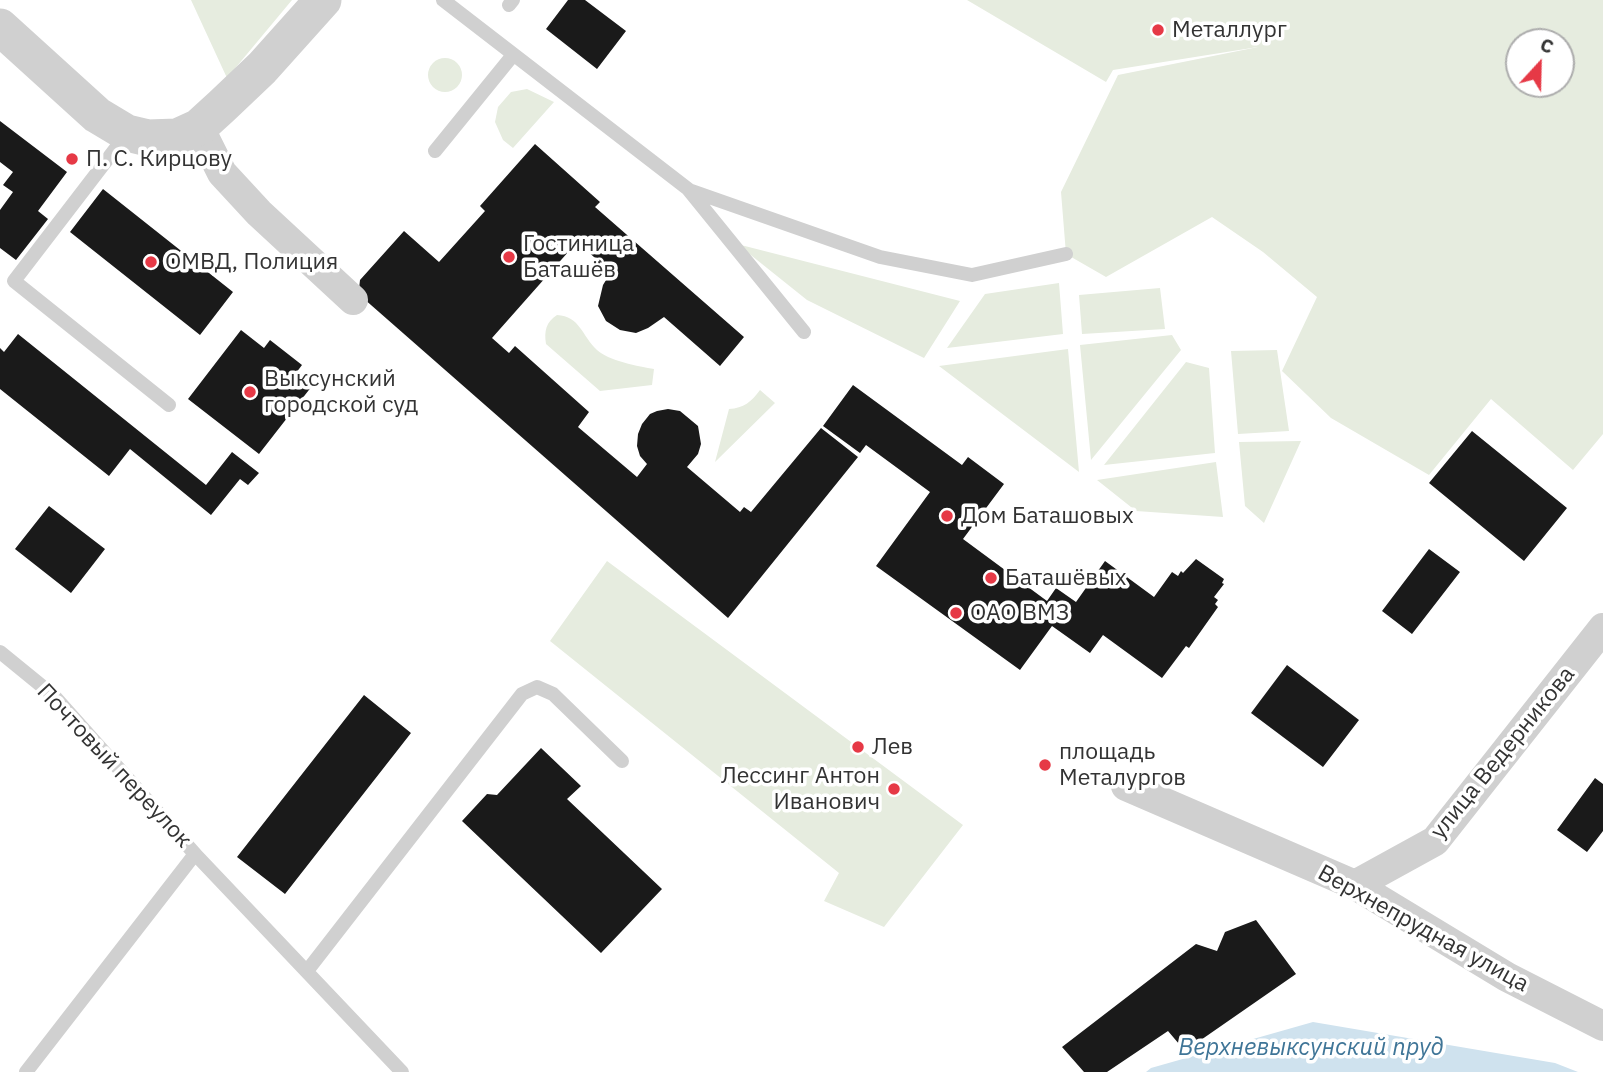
<!DOCTYPE html>
<meta charset="utf-8">
<style>
body{margin:0}
#map{position:relative;width:1603px;height:1072px;overflow:hidden;background:#fff;font-family:"IBM Plex Sans",sans-serif}
canvas{display:block}
.north{position:absolute;left:1505px;top:28px;width:70px;height:70px;box-sizing:border-box;background:#fff;border:2px solid #adadad;border-radius:50%;rotate:22deg;font-size:19px;font-weight:700;line-height:28px;text-align:center;color:#333}
.north::after{content:'';display:block;margin:auto;width:24px;height:32px;background:#e63946;clip-path:polygon(50% 0,100% 100%,50% 72%,0 100%)}
</style>
<div id="map">
<canvas width="1603" height="1072"></canvas>
<div class="north">С</div>
</div>
<script>
const g = document.querySelector('canvas').getContext('2d');
g.lineJoin = 'round';
function fill(path, color) { g.fillStyle = color; g.fill(path, 'evenodd'); }
function trace(path, color, width, dash) { g.strokeStyle = color; g.lineWidth = width; g.lineCap = dash ? 'butt' : 'round'; g.setLineDash(dash || []); g.stroke(path); }
function label(font, color, halo, rows, align = 'center') {
  g.font = font + ' "IBM Plex Sans",sans-serif'; g.lineWidth = 7; g.setLineDash([]); g.textBaseline = 'middle'; g.strokeStyle = halo; g.fillStyle = color; for (const [text, x, y, turn = 0] of rows) {
    g.save(); g.translate(x, y); g.rotate((+turn || 0) * Math.PI / 180); g.textAlign = isNaN(turn) ? turn : align; if (halo) g.strokeText(text, 0, 0); g.fillText(text, 0, 0); g.restore();
  }
}
const green = new Path2D(`
 M191,0H292L227,78Z
 M967,0H1603V434L1573,470L1491,399L1429,475L1331,418L1282,371L1317,297L1263,252L1212,217L1106,277L1066,254L1061,192L1118,75L1258,47L1113,70L1106,82ZM1519,42H1561V84H1519Z
 M428 75a17 17 0 1 1 34 0a17 17 0 1 1-34 0Z
 M527,89L554,102L513,148L503,140L495,122L498,107L511,92Z
 M737,244L960,301L924,358L807,300Z
 M1059,283L1063,334L947,348L985,294Z
 M1160,288L1165,329L1082,334L1079,295Z
 M557,315C580,316 582,336 597,350C607,360 640,367 654,369L652,385L600,391L546,344C544,331 546,322 557,315Z
 M1172,335L1181,350L1091,460L1080,345Z
 M1068,349L1079,472L939,366Z
 M1277,350L1289,431L1238,434L1231,351Z
 M1186,362L1209,368L1215,453L1104,465Z
 M760,390L775,403L715,462L729,409C744,408 751,402 760,390Z
 M1301,441L1264,523L1245,506L1239,442Z
 M1216,462L1223,517L1136,511L1097,480Z
 M607,561L963,825L884,927L824,901L839,873L550,641Z`);
const water = new Path2D(`
 M1313,1022L1555,1063L1578,1072H1146L1151,1068Z`);
const building = new Path2D(`
 M568,0H585L626,31L597,69L546,29Z
 M0,121L67,172L38,211L48,219L16,260L0,248V210L13,192L3,185L13,172L0,162Z
 M535,144L600,202L595,207L744,337L720,366L664,317L648,328L636,333L620,330L606,321L598,306L603,285L611,272L577,242L492,338L509,353L515,346L589,412L578,427L637,477L647,464L640,456L637,446L638,434L642,424L650,414L657,411L668,409L680,411L698,426L701,444L698,454L687,467L740,512L744,507L751,512L821,428L858,457L728,618L363,298L359,289L360,280L404,231L439,262L485,211L480,206Z
 M103,189L233,292L200,335L70,232Z
 M241,330L264,348L270,340L302,365L296,373L312,386L259,454L188,399Z
 M18,334L206,485L232,452L259,473L248,485L240,479L211,515L130,449L109,476L0,389V348L4,352Z
 M853,385L962,465L968,457L1004,484L963,539L1047,601L1056,588L1076,602L1105,561L1154,597L1172,572L1178,576L1181,571L1183,573L1196,559L1224,579L1222,583L1224,584L1214,597L1218,600L1215,604L1218,607L1189,648L1186,646L1162,678L1103,635L1090,653L1052,626L1020,670L876,566L930,492L866,445L860,453L823,426Z
 M1472,431L1567,508L1524,561L1429,483Z
 M49,506L105,549L71,593L15,549Z
 M1429,549L1460,572L1412,634L1382,611Z
 M1287,665L1359,720L1323,767L1251,713Z
 M364,695L411,733L285,894L237,857Z
 M541,748L581,786L567,799L662,889L601,953L462,821L487,794L497,795Z
 M1595,778L1603,784V831L1587,852L1557,830Z
 M1256,920L1296,974L1185,1051L1168,1031L1107,1072H1084L1062,1047L1196,944L1217,951L1225,932Z`);
const service = new Path2D(`
 M443,0L688,189L804,332
 M509,5L513,0
 M126,135L14,281L169,405
 M435,151L513,55
 M689,190L880,257L972,275L1066,254
 M0,652L54,696L195,854
 M307,971L522,694L537,687L553,694L622,761
 M26,1072L195,854L402,1072`);
const minor = new Path2D(`
 M199,127L222,173L259,213L353,300
 M1126,786L1355,885L1507,977L1603,1026
 M1355,885L1435,841L1603,628`);
const tertiary = new Path2D(`
 M0,27L97,115L127,133L148,138L177,137L199,127L222,106L262,68L323,0`);
const markers = [
 [1158,30,7,"#e63946"],
 [72,159,7,"#e63946"],
 [509,257,7,"#e63946"],
 [151,262,7,"#e63946"],
 [250,392,7,"#e63946"],
 [947,516,7,"#e63946"],
 [991,578,7,"#e63946"],
 [956,613,7,"#e63946"],
 [858,747,7,"#e63946"],
 [1045,765,7,"#e63946"],
 [894,789,7,"#e63946"]
];
const poiNames = [
 ["Металлург",1172,30],
 ["П. С. Кирцову",86,159],
 ["Гостиница",523,244],
 ["Баташёв",523,270],
 ["ОМВД, Полиция",165,262],
 ["Выксунский",264,379],
 ["городской суд",264,405],
 ["Дом Баташовых",961,516],
 ["Баташёвых",1005,578],
 ["ОАО ВМЗ",970,613],
 ["Лев",872,747],
 ["площадь",1059,752],
 ["Металургов",1059,778],
 ["Лессинг Антон",880,776,"right"],
 ["Иванович",880,802,"right"]
];
const streetNames = [
 ["улица Ведерникова",1503,753,-51],
 ["Почтовый переулок",114,766,47],
 ["Верхнепрудная улица",1423,929,29]
];
const waterNames = [
 ["Верхневыксунский пруд",1311,1048]
];
fill(green, '#e6ecdf');
fill(water, '#cfe2ee');
fill(building, '#1a1a1a');
trace(service, '#d0d0d0', 14);
trace(minor, '#d0d0d0', 30);
trace(tertiary, '#d0d0d0', 37);
for (const [x, y, r, color] of markers) { const dot = new Path2D(); dot.arc(x, y, r, 0, 2 * Math.PI); g.fillStyle = color; g.fill(dot); trace(dot, '#fff', 2.5); }
label('23px', '#333', '#fff', poiNames, 'left');
label('23px', '#333', '#fff', streetNames);
label('italic 24px', '#3f7597', '#fff', waterNames);
</script>
